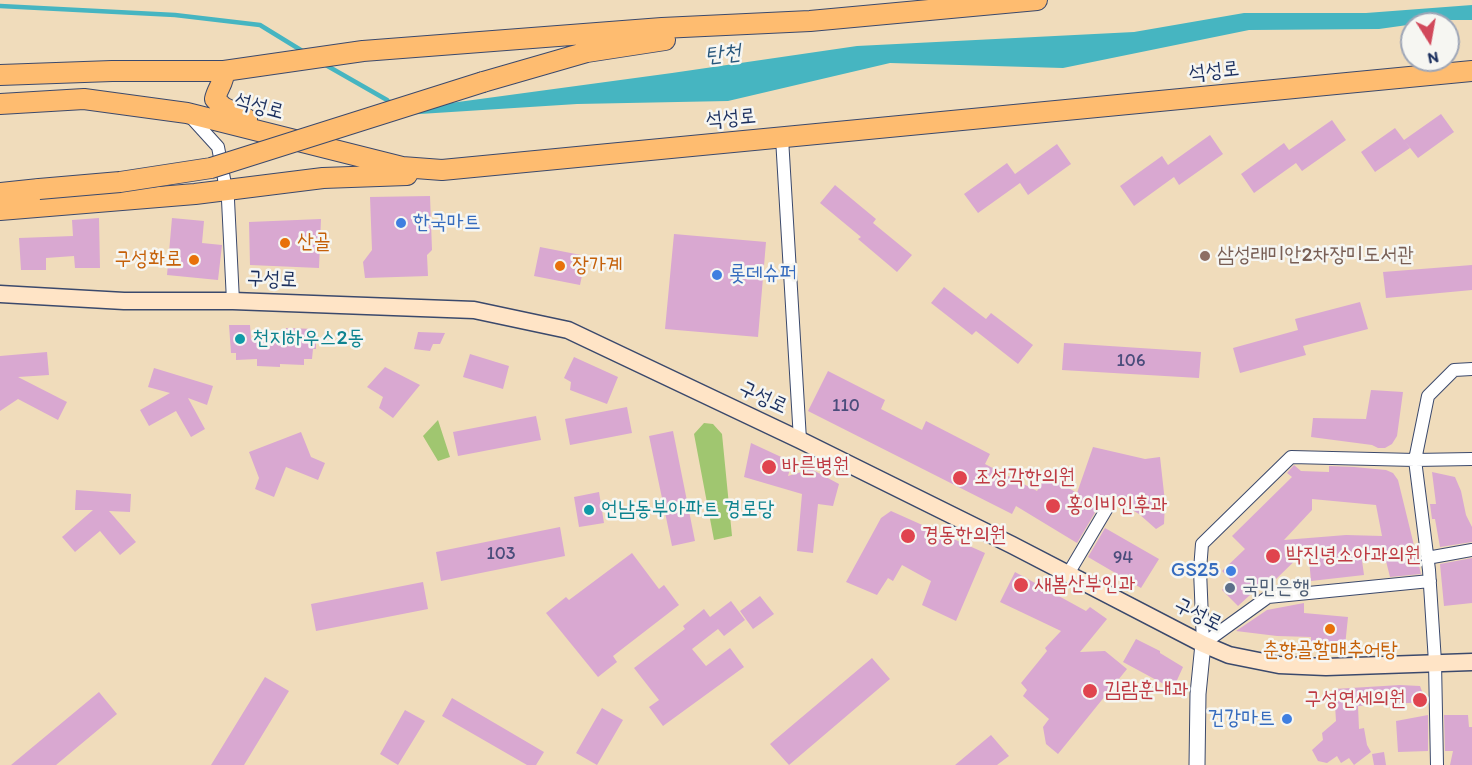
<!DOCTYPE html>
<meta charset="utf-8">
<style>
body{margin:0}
#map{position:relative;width:1472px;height:765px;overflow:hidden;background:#f0dcbb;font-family:Itim,sans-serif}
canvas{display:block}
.north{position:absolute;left:1400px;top:12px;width:60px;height:60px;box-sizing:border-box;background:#f6f6f2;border:2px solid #9ea6b7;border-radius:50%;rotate:169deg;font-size:16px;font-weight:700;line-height:24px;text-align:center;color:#1b2f5e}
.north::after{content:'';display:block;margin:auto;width:21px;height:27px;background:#d1495b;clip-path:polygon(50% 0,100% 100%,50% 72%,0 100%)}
</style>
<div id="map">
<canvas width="1472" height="765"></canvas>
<div class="north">N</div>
</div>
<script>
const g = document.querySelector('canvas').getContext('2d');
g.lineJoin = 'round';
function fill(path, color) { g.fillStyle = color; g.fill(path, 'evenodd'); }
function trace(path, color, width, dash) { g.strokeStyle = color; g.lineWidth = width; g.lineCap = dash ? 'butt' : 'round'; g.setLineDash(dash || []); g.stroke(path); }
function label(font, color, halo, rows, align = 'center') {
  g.font = font + ' Itim,"Poor Story",sans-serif'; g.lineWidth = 5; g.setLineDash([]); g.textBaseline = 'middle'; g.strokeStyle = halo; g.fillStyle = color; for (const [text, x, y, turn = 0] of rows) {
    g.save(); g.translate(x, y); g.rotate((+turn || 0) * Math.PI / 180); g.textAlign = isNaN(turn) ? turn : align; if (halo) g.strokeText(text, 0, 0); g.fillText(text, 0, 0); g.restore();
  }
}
const green = new Path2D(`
 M438,420L450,457L438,461L423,436Z
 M704,423L713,424L722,434L732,536L714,540L694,434Z`);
const water = new Path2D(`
 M1472,5V20H1443L1379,29L1249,30L1063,68L890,63L728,101L577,104L404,115L383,98L421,107L672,73L857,46L1134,32L1244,13H1366Z`);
const stream = new Path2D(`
 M0,6L175,15L260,25L304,52
 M324,64L387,100`);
const building = new Path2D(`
 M1441,114L1454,132L1418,158L1404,140Z
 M1332,120L1346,140L1302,171L1296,163L1254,193L1241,174L1284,143L1289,150Z
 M1395,128L1410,148L1375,172L1361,152Z
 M1210,135L1223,154L1179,185L1174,177L1134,206L1120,186L1162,156L1168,165Z
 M1057,144L1071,164L1028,195L1020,183L978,213L964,194L1007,163L1015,174Z
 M835,185L876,219L873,223L912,255L897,272L858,239L861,237L820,203Z
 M430,196L432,250L427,255L428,276L365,278L363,262L372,250L370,197Z
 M99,218L100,268H75L74,256L46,258V270H21L19,238L73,236L72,220Z
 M172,218L204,221L202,243L222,245L218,280L167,275Z
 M321,219L319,268L250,265L249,222Z
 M674,234L766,242L758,337L665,329Z
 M540,247L586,256L580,285L534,276Z
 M1472,265V290L1386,298L1383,272Z
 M944,287L986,319L991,313L1033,345L1018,364L976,331L972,335L931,303Z
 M1360,302L1368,329L1303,346L1306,355L1240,373L1233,348L1298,330L1295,319Z
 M229,325H250L251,339L285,340L286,328L316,329V349H313L312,359H304V365L280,364V367L257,366V359L236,360V353H231Z
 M418,332L445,333L440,344H433L430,351L414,349Z
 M1064,343L1201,352L1199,378L1062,370Z
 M47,352L49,375L18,377L67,402L58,420L18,399L0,411V356Z
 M470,354L509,366L503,389L463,377Z
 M574,357L618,377L607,404L570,390L571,382L564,378Z
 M385,367L420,385L393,418L379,408L383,397L367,387Z
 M154,368L213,386L207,405L188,398L205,429L191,437L176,411L149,426L140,410L170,393L148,387Z
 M828,371L885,400L881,409L922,430L926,421L990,454L985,464L1037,491L1047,475L1077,493L1093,447L1145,459L1160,457L1165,502L1164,524L1156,529L1139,514L1118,502L1115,496L1111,495H1106L1103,499L1077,543L1016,506L1012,514L808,411Z
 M1371,390L1403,392L1397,436L1392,444L1385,448H1378L1372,445L1311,437L1313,418L1366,419Z
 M627,407L632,433L570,445L565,419Z
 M536,416L541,440L458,456L453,432Z
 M673,431L695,541L672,546L649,436Z
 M301,432L311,457L325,463L318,480L286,467L274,497L255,489L259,478L249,452Z
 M751,443L792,462L788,476L811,469L839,484L833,506L818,504L813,553L797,551L802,494L744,477Z
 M1294,465L1301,471L1329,472V466L1354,467L1386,470L1393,473L1398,480L1421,574L1390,577L1384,553H1361L1364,575L1311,581L1308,548L1276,579L1272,575L1238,606L1222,590L1231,580L1222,571L1245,549L1232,536L1292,477L1287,473ZM1312,499L1376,505L1382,536L1346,535L1284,540L1312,510Z
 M1432,472L1455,477L1461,491L1466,515L1472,527V542L1440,547L1435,519H1432L1430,504H1436Z
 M76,490L131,494L130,512L109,511L136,542L120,555L100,531L75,552L62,537L93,510H75Z
 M599,492L604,523L579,527L574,497Z
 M891,511L985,553L956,621L922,605L931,581L902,565L893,581L888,578L877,595L846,582L881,518Z
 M560,527L565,556L441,581L436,552Z
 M1105,528L1159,559L1141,588L1088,557Z
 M632,553L659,589L664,585L679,605L613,656L617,662L598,677L546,613L566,597L569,600Z
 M1472,558V603L1444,606L1440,564Z
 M1015,572L1086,611L1090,607L1107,619L1080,652L1105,651L1127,669L1058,754L1046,744L1043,727L1049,719L1023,696L1027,690L1021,683L1047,651L1045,648L1061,631L1000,602Z
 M423,582L428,609L316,631L311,604Z
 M760,596L774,614L753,629L740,611Z
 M731,601L745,620L724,636L718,629L692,649L706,666L730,648L744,667L663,726L649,707L659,700L634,668L685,629L683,626L704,609L710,617Z
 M1304,603V613L1348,617L1345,646L1311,642V637L1277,636L1236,631L1267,610Z
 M1136,639L1160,651V653L1183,667L1173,689L1123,662Z
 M872,658L890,679L789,765L770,744Z
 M265,677L289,691L244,765H211Z
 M1400,685L1420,686L1426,702L1358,706L1359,729L1364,728L1367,745L1371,752L1354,765L1349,758L1341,763L1337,756L1327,763L1318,761L1312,750L1323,740L1322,733L1336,721L1334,689Z
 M99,692L117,714L56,765H11Z
 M452,698L544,752L536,765H527L442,716Z
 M602,708L623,720L597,765L576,753Z
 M405,710L425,721L398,765L380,754Z
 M1428,715V751L1398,752L1396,721Z
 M1444,715H1468L1469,727H1472V765H1450L1453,751H1445Z
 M991,735L1009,756L997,765H955Z
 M1384,752L1386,765H1374L1372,754Z`);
const minor = new Path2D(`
 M188,114L218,147L228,200L233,301
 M782,138L800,440
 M1427,558L1472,550
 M1068,574L1110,503
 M1203,644L1200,570L1202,544L1291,457L1415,460L1472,459
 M1203,644L1268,597L1430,581
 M1437,765L1435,662L1429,570L1415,460L1428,396L1454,370L1472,369`);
const tertiary = new Path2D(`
 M1197,765L1198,694L1203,644`);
const secondary = new Path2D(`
 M0,294L124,301H233L474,310L568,330L800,440L1012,545L1203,644L1229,655L1279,665L1326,667L1472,662`);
const trunk = new Path2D(`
 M224,71C225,81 217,89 215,99L223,107L247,119
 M0,75L112,71H224L363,51L662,28L810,21L1037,0
 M483,82L587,52L665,40
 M0,104L84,99L187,113L402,167L442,170L1472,71
 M0,193L39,189
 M0,210L195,194L323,178L407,175`);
const trunkBridge = new Path2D(`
 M39,189L120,182L211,168L483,82`);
const markers = [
 [401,223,6,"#3f7fe0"],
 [285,243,6,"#e8710a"],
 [1205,256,6,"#8d6e63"],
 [194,260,6,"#e8710a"],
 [560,266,6,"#e8710a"],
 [717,275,6,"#3f7fe0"],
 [240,339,6,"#0f9aa8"],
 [769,467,8,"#e0444e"],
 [960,478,8,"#e0444e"],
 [1053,506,8,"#e0444e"],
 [589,510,6,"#0f9aa8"],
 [908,536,8,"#e0444e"],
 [1273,556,8,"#e0444e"],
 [1231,571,6,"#3f7fe0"],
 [1021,585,8,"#e0444e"],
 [1230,588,6,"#5c6f8a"],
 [1330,629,6,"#e8710a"],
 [1090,691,8,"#e0444e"],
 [1420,700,8,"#e0444e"],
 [1287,719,6,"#3f7fe0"]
];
const numberNames = [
 ["106",1131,361],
 ["110",846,406],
 ["103",501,554],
 ["94",1123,558]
];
const streetNames = [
 ["석성로",1214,72,-6],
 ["석성로",259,107,15],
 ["석성로",731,119,-5],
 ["구성로",272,280,2],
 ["구성로",763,398,25],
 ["구성로",1198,615,26]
];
const shopNames = [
 ["한국마트",413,223],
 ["롯데슈퍼",729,275],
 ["GS25",1219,571,"right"],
 ["건강마트",1275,719,"right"]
];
const foodNames = [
 ["산골",297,243],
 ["구성화로",182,260,"right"],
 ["장가계",572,266],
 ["춘향골할매추어탕",1330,651,"center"]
];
const educationNames = [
 ["삼성래미안2차장미도서관",1217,256]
];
const cultureNames = [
 ["천지하우스2동",252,339],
 ["언남동부아파트 경로당",601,510]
];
const healthNames = [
 ["바른병원",782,467],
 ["조성각한의원",974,478],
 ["홍이비인후과",1066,506],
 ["경동한의원",922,536],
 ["박진녕소아과의원",1286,556],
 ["새봄산부인과",1034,585],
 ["김람훈내과",1104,691],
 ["구성연세의원",1406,700,"right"]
];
const serviceNames = [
 ["국민은행",1242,588]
];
const waterNames = [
 ["탄천",723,55,-7]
];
fill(green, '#a0c670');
fill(water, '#46b5c1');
trace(stream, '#46b5c1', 4.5);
fill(building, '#d9a8d1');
trace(minor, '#3b496c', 14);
trace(tertiary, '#3b496c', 17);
trace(secondary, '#3b496c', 19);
trace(trunk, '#3b496c', 22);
trace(minor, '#fff', 12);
trace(tertiary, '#fff', 15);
trace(secondary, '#ffe4c6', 16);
trace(trunk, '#febc70', 20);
trace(trunkBridge, '#3b496c', 22, []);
trace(trunkBridge, '#febc70', 20);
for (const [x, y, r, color] of markers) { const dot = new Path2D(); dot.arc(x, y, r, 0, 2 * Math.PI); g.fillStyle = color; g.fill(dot); trace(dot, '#f6f6f2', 2); }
label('18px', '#4a4d7b', null, numberNames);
label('21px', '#1b2f5e', '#f6f6f2', streetNames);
label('21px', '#366cbe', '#f6f6f2', shopNames, 'left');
label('21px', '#c56008', '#f6f6f2', foodNames, 'left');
label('21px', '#785e54', '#f6f6f2', educationNames, 'left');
label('21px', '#0d838f', '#f6f6f2', cultureNames, 'left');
label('21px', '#be3a42', '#f6f6f2', healthNames, 'left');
label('21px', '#4e5e75', '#f6f6f2', serviceNames, 'left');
label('italic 22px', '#28577c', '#f6f6f2', waterNames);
</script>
